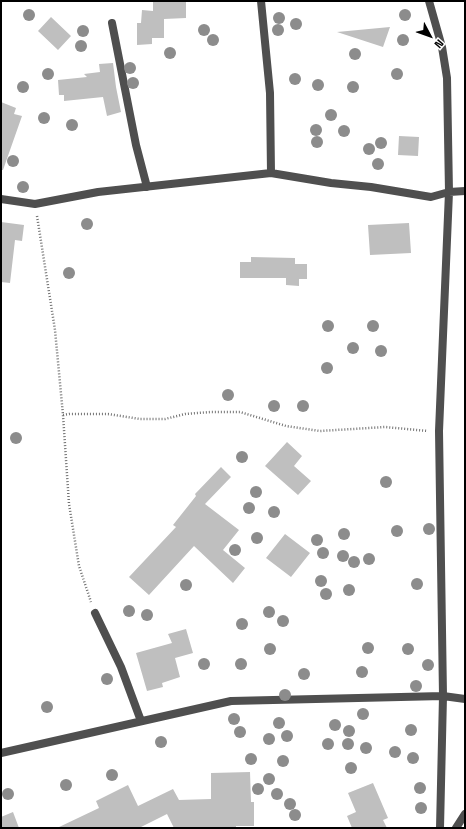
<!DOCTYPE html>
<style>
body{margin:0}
#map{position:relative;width:466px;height:829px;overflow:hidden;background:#fff;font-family:"Space Grotesk",sans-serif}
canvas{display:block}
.frame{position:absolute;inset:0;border:2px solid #000;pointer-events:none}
.north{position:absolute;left:410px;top:16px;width:40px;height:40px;-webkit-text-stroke:3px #fff;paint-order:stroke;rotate:131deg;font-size:11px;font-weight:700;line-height:16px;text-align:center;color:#000}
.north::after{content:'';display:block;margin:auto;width:14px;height:18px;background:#000;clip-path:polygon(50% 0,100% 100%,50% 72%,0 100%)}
</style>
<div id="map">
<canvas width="466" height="829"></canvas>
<div class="frame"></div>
<div class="north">N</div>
</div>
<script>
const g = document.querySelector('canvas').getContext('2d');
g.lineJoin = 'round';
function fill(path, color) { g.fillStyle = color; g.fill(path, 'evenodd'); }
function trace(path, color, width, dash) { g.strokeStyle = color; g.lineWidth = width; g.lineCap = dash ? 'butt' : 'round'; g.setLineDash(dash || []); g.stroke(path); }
const building = new Path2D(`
 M153,1H186V18L164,19V38H152V44L137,45V23H141L142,10L153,11Z
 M51,17L71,36L58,50L38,31Z
 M390,27L383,47L337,32Z
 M113,63L116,87L121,112L107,116L103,97L64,101V95H59L58,80L87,77L84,74L100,72L99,64Z
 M1,102L16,108L14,114L22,116L3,170H1Z
 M399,136L419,137L418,156L398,155Z
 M1,222L24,225L22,241L15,240L10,283L1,282Z
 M409,223L411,253L370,255L368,225Z
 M251,257L295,258V264H307V279H299V286L286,285V278H240V262H251Z
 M287,442L302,456L294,466L311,481L298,495L265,466Z
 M221,467L231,477L205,504L239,530L223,550L245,568L233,583L194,546L149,595L129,577L176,527L173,525L196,496L195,494Z
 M285,534L310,553L291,577L266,558Z
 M186,629L193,653L175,658L180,677L162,683L163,687L147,691L136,653L172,643L168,634Z
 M250,772L251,802H254V826H236V828H174L167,814L139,828H57L99,808L96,801L128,785L138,806L173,789L179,800L211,799V773Z
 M373,783L388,818L383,820L387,828H352L347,816L356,812L348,793Z
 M13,812L19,828H1V817Z`);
const path = new Path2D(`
 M37,216L55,330L63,415L69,504L79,566L91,602
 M63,415L69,414H108L140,419H165L185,414L211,412H240L286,426L320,431L385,427L428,431`);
const minor = new Path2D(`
 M261,1L270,93L271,173
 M429,1L442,47L447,78L449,192L439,431L443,696L440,828
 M112,23L136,145L147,187
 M1,199L35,204L98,192L271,173L331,183L371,187L431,197L449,192L465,191
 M95,613L121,667L141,721
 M1,753L231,701L443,696L465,699
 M456,828L465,814`);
const trees = [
 [29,15],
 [405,15],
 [279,18],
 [296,24],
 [204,30],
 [278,30],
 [83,31],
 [213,40],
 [403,40],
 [81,46],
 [170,53],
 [355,54],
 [130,68],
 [48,74],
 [397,74],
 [295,79],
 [133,83],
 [318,85],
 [23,87],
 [353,87],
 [331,115],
 [44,118],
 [72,125],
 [316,130],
 [344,131],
 [317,142],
 [381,143],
 [369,149],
 [13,161],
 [378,164],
 [23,187],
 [87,224],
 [69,273],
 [328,326],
 [373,326],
 [353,348],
 [381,351],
 [327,368],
 [228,395],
 [274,406],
 [303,406],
 [16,438],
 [242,457],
 [386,482],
 [256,492],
 [249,508],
 [274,512],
 [429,529],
 [397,531],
 [344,534],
 [257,538],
 [317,540],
 [235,550],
 [323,553],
 [343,556],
 [369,559],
 [354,562],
 [321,581],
 [417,584],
 [186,585],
 [349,590],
 [326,594],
 [129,611],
 [269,612],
 [147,615],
 [283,621],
 [242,624],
 [368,648],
 [270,649],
 [408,649],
 [204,664],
 [241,664],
 [428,665],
 [362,672],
 [304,674],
 [107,679],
 [416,686],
 [285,695],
 [47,707],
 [363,714],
 [234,719],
 [279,723],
 [335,725],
 [411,730],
 [349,731],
 [240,732],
 [287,736],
 [269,739],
 [161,742],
 [328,744],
 [348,744],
 [366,748],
 [395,752],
 [413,758],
 [251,759],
 [283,761],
 [351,768],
 [112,775],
 [269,779],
 [66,785],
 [420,788],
 [258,789],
 [8,794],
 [277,794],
 [290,804],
 [421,808],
 [295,815]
];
fill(building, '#bfbfbf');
trace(path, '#717171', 2.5, [1, 2]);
trace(minor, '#4f4f4f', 8);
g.fillStyle = '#8c8c8c';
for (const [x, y] of trees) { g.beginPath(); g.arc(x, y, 6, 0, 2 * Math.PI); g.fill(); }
</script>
